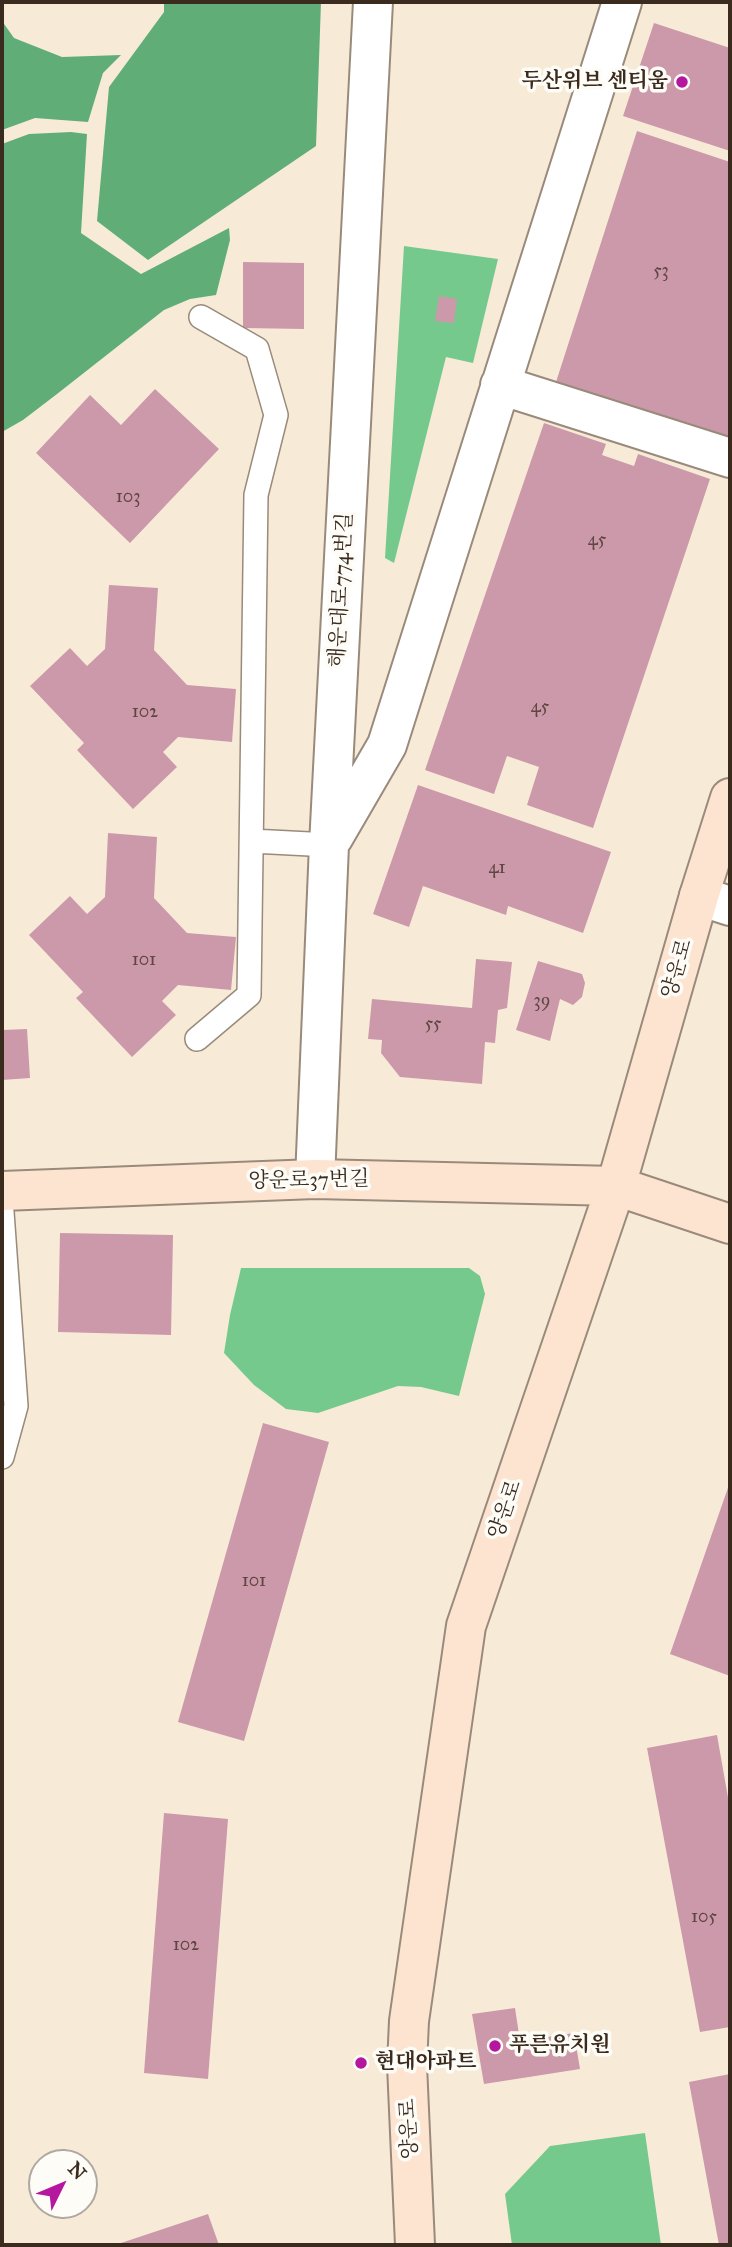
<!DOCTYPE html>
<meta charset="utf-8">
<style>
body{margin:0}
#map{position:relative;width:732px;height:2247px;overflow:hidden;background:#f7ebd8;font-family:"IM FELL Great Primer",serif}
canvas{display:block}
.frame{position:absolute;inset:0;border:4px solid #3b2a1e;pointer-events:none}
.north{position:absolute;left:28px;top:2149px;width:70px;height:70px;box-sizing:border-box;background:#fdfcf7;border:2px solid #afa8a0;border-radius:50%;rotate:47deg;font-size:19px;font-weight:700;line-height:28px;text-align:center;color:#3b2a1e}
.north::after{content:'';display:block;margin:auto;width:24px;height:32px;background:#b5179e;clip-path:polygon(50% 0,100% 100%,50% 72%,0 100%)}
</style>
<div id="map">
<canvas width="732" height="2247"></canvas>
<div class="frame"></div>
<div class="north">N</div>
</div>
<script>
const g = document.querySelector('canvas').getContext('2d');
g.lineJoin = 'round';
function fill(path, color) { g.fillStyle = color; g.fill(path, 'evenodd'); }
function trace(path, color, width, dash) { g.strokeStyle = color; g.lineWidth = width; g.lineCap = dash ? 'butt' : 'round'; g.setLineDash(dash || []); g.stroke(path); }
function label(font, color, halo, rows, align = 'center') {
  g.font = font + ' "IM FELL Great Primer","Noto Serif KR",serif'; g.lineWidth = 7; g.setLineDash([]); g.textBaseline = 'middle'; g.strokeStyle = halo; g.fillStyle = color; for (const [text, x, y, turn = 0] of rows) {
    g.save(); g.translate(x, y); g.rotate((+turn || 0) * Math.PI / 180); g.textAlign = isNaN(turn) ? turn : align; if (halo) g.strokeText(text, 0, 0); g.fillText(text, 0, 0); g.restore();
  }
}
const green = new Path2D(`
 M404,246L498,259L473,363L446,357L394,563L385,558Z
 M241,1268H469L480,1276L485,1294L459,1396L421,1387L398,1386L318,1413L286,1409L254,1385L224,1353L230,1315Z
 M645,2133L661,2245H512L505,2194L550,2146Z`);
const forest = new Path2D(`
 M164,2H321L316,146L148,260L97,221L109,87L164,12Z
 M2,21L14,38L62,57L121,55L103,73L88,122L35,118L2,130Z
 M71,132L87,134L81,233L141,274L229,228L230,240L216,295L190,299L164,310L57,394L23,420L2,432V144L29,134Z`);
const building = new Path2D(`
 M654,23L730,48V151L623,116Z
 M637,131L730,162L729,438L556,382Z
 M243,262L304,263V329L243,328Z
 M439,296L457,299L454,323L435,321Z
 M155,389L219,449L130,543L36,453L90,395L121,425Z
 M544,423L606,444L602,455L634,466L638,454L710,479L593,828L527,805L539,767L507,756L494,794L425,770Z
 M109,585L158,588L154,650L187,685L236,689L232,742L178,737L163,752L177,767L133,809L77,750L84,743L30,686L70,648L87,666L105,649Z
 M418,785L611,852L583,933L508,906L506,915L423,886L409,927L373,914Z
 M108,833L157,837L154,898L187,933L236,937L231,990L178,985L162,1001L176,1015L132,1057L76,998L83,992L29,935L70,896L87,914L105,897Z
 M476,959L512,962L507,1008L498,1010L495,1043L485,1042L482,1084L400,1077L381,1053L382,1040L368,1039L372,999L472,1008Z
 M538,961L582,974L585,983L582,997L573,1005L560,999L550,1041L516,1030Z
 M27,1029L30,1078L2,1080V1030Z
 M60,1233L173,1235L171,1335L58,1332Z
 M263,1423L329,1442L244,1741L178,1722Z
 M730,1482V1676L670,1654Z
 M717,1735L730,1809V2027L700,2032L647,1748Z
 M164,1813L228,1819L208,2079L144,2073Z
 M515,2008L520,2041L574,2033L580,2069L484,2084L472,2014Z
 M730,2074V2245H719L689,2082Z
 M208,2214L219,2245H115Z`);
const lane = new Path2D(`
 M252,841L329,845
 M197,1039L249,995L256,495L276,415L257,349L201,317
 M2,1212L16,1406L2,1457`);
const street = new Path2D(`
 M500,385L730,458
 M333,838L387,745L622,2
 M699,896L730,906
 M315,1179L329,845L373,2`);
const secondary = new Path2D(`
 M2,1191L315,1179L616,1186L730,1224
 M415,2245L407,2065L409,2021L466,1626L616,1186L699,896L730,798`);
const markers = [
 [682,82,7,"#b5179e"],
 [495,2046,7,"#b5179e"],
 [361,2063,7,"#b5179e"]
];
const numberNames = [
 ["53",661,272],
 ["103",128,498],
 ["45",597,541],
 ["45",540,708],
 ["102",145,713],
 ["41",497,869],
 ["101",144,961],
 ["39",542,1002],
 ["55",433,1025],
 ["101",254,1582],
 ["105",704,1918],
 ["102",186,1946]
];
const poiNames = [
 ["두산위브 센티움",668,82,"right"],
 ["푸른유치원",509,2046],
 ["현대아파트",375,2063]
];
const streetNames = [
 ["해운대로774번길",342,590,-87],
 ["양운로",678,969,-74],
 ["양운로37번길",309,1181,-1],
 ["양운로",506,1510,-71],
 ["양운로",410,2129,-93]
];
fill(green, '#76c98c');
fill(forest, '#60ad78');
fill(building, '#cc99ab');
trace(lane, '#998a7b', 26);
trace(street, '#998a7b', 42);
trace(secondary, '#998a7b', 42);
trace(lane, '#fff', 23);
trace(street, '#fff', 38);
trace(secondary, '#fde4d1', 38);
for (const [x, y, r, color] of markers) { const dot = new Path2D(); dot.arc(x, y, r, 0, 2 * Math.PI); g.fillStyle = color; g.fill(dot); trace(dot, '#fdfcf7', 2.5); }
label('18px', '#5f4641', null, numberNames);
label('bold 21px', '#3b2a1e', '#fdfcf7', poiNames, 'left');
label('21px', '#3b2a1e', '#fdfcf7', streetNames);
</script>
